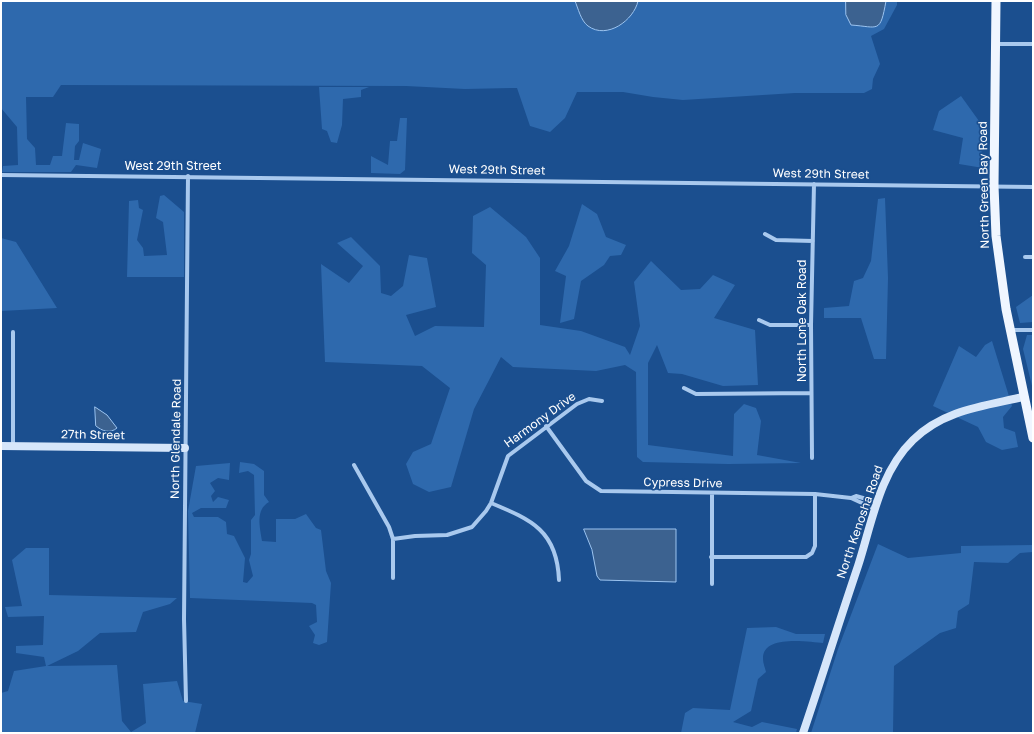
<!DOCTYPE html>
<style>
body{margin:0}
#map{position:relative;width:1034px;height:734px;overflow:hidden;background:#1b4f8f;font-family:"Golos Text",sans-serif}
canvas{display:block}
.frame{position:absolute;inset:0;border:2px solid #fff;pointer-events:none}
</style>
<div id="map">
<canvas width="1034" height="734"></canvas>
<div class="frame"></div>
</div>
<script>
const g = document.querySelector('canvas').getContext('2d');
g.lineJoin = 'round';
function fill(path, color) { g.fillStyle = color; g.fill(path, 'evenodd'); }
function trace(path, color, width, dash) { g.strokeStyle = color; g.lineWidth = width; g.lineCap = dash ? 'butt' : 'round'; g.setLineDash(dash || []); g.stroke(path); }
function label(font, color, halo, rows, align = 'center') {
  g.font = font + ' "Golos Text",sans-serif'; g.lineWidth = 3.5; g.setLineDash([]); g.textBaseline = 'middle'; g.strokeStyle = halo; g.fillStyle = color; for (const [text, x, y, turn = 0] of rows) {
    g.save(); g.translate(x, y); g.rotate((+turn || 0) * Math.PI / 180); g.textAlign = isNaN(turn) ? turn : align; if (halo) g.strokeText(text, 0, 0); g.fillText(text, 0, 0); g.restore();
  }
}
const green = new Path2D(`
 M1,1H897V5L884,29L871,36L880,64L873,79L872,89L864,93H795L683,100L653,97L623,92H577L565,118L550,132L530,126L517,88H511L465,89L406,86L61,85L53,97H26L27,139L35,148L36,165H50L53,156H62L66,123L79,124V141L75,146L74,160H79L83,143L101,149L97,168L76,165L71,172H2L3,166L18,165L17,127L1,108Z
 M319,87H369L361,90V97L343,99L342,125L337,143L331,142L327,131L322,129Z
 M961,96L979,121L983,168L959,164L963,138L933,130L939,111Z
 M400,118H407L405,170L400,174L371,173V156L388,165L390,141H397Z
 M164,195L184,212V277H127L129,201L138,200L139,208L143,210L137,240L143,248L144,256L167,255L163,222L156,218L160,196Z
 M885,198L888,278L886,359H874L861,318H824V308L849,306L854,281L863,278L871,261L878,199Z
 M582,204L597,214L606,237L626,245L621,255L610,256L604,265L581,281L574,319L560,323L566,276L555,271L569,246Z
 M490,207L526,237L540,258V325L581,331L625,347L630,355L640,326L634,282L651,261L681,290L700,289L713,275L735,285L714,318L755,330L758,385L723,386L682,374L668,373L657,345L648,363V445L733,456L734,414L744,404L756,408L761,421L757,455L801,463L728,464L643,462L637,457L636,372L625,365L596,371L513,367L501,357L474,409L451,487L429,492L413,484L406,464L413,452L431,444L450,388L422,366L325,362L321,264L349,283L363,266L337,243L351,237L380,266L381,293L391,296L403,286L409,255L427,258L436,307L406,315L415,336L435,326L484,327L486,265L472,253L473,216Z
 M1,238L16,242L57,308L1,311Z
 M1033,295V322L1020,323L1016,307Z
 M1027,335H1033V390L1023,349Z
 M992,341L1012,406L1003,417L1004,428L1015,432L1018,447L1002,450L986,442L978,427L933,406L959,346L976,357L985,345Z
 M240,462L254,464L264,471V495L269,502C255,510 260,527 262,541L276,542V519H295L306,514L316,528L321,530L326,571L331,583L327,642L319,645L313,643L315,635L309,626L317,622L316,605L312,603L190,598L188,511L196,466L230,463L229,480L218,478L210,483L215,491L211,496L213,502L218,497L229,500L226,508H201L192,513L194,517H218L226,522L227,534L234,536L245,558L243,582L247,583L253,576L249,560L251,554V520L255,515L254,475L248,471L239,473Z
 M878,544L908,558L961,553V546L1033,545V552L1020,553L1008,563L974,562L969,604L958,611L956,628L940,633L894,666L893,733H811L838,649Z
 M26,548H49V595L177,598L170,604L143,612L136,632L100,633L78,651L47,666L117,665L122,721L131,732L146,723L143,684L177,681L183,701L202,704L195,733H1V693L8,691L14,671L46,666L44,657L16,653V646L43,645L44,616L8,617L5,607L22,606L12,560Z
 M776,627L796,634H825L823,643C809,642 762,634 763,659C763,663 765,668 766,672L758,679L751,711L733,722L752,727L762,722L797,729L796,733H681L685,713L693,708L730,710L747,628Z`);
const water = new Path2D(`
 M575,1H638C634,20 607,40 588,26C581,21 578,8 575,1Z
 M846,1H886C880,34 879,27 851,25L846,15Z
 M95,407L107,415L117,428C110,434 102,431 96,426Z
 M584,529H676V582L600,580L597,576L592,550Z`);
const street = new Path2D(`
 M995,44H1033
 M1,175L1033,187
 M765,234L776,240L813,241
 M1025,257H1033
 M759,320L770,325H811
 M1010,330H1033
 M684,388L696,394L811,393
 M546,426L586,481L601,491L815,494L851,498L856,496L877,502
 M13,446V332
 M812,458L811,325L814,184
 M354,465L389,527L393,539V578
 M851,498L875,509
 M491,503C532,520 557,531 559,580
 M393,539L415,536L447,535L472,527L486,511L491,503L508,456L577,404L589,399L602,401
 M711,557H806L812,553L815,546V494
 M712,584V494
 M186,701L184,619L188,176`);
const secondary = new Path2D(`
 M1,446L185,448
 M803,733C822,677 839,622 858,566C872,523 879,473 913,440C943,410 984,406 1023,397`);
const primary = new Path2D(`
 M996,1L994,186L996,236L1006,309L1033,438`);
const streetNames = [
 ["West 29th Street",173,166],
 ["West 29th Street",497,170,1],
 ["West 29th Street",821,174,1],
 ["North Green Bay Road",984,185,-91],
 ["North Lone Oak Road",802,321,-90],
 ["Harmony Drive",540,420,-36],
 ["27th Street",93,435,1],
 ["North Glendale Road",176,439,-89],
 ["Cypress Drive",683,483,1],
 ["North Kenosha Road",860,522,-71]
];
fill(green, '#2e69ad');
fill(water, '#3c6290');
trace(water, '#9cc4f0', 1);
trace(street, '#a9c9ee', 4);
trace(secondary, '#d6e6fa', 8);
trace(primary, '#f0f6ff', 9);
label('12px', '#fff', '#1b4f8f', streetNames);
</script>
